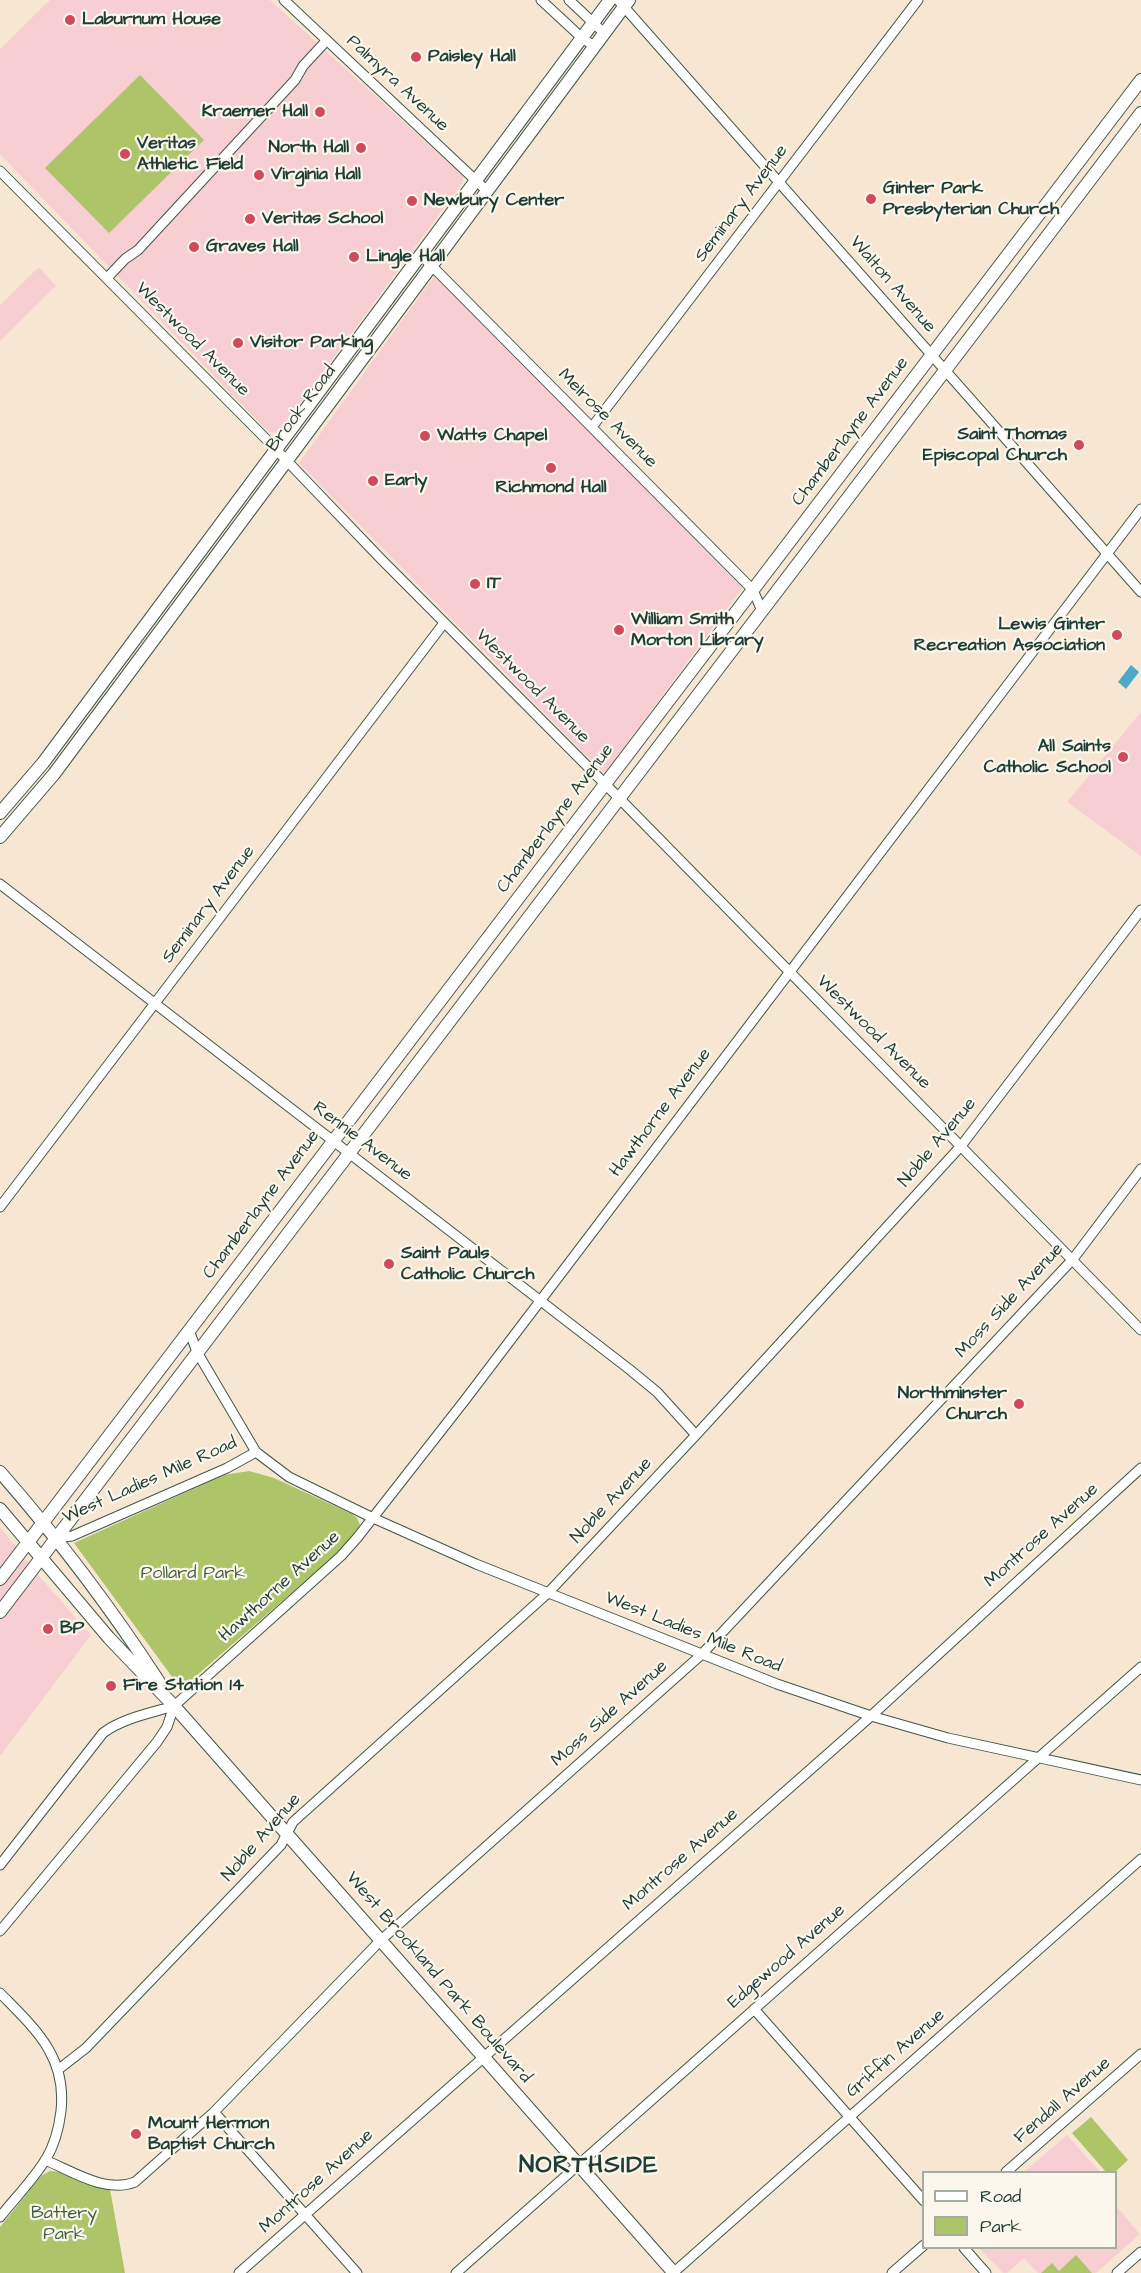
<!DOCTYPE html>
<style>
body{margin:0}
#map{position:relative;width:1141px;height:2273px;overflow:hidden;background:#f7e6d1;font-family:"Architects Daughter",sans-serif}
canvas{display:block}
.legend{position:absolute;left:922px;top:2171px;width:195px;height:78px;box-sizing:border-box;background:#fbf7ec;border:2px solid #a3ada2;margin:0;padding:8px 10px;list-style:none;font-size:18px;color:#1f3d34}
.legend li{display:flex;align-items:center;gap:12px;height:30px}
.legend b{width:30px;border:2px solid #a3ada2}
</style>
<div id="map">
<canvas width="1141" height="2273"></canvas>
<ul class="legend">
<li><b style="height:8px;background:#fff"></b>Road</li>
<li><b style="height:16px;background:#adc469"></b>Park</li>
</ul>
</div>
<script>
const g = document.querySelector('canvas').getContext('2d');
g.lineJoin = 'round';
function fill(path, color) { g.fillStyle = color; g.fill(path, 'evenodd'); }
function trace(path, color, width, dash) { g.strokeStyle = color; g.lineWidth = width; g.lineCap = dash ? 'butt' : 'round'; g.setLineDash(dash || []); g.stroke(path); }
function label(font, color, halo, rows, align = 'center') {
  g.font = font + ' "Architects Daughter",sans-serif'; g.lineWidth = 4.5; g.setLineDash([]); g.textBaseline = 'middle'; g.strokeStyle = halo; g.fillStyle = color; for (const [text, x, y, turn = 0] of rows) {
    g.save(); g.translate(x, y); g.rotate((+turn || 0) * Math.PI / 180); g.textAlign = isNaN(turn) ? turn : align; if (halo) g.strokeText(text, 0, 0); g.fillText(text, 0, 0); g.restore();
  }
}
const built = new Path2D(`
 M50,0H270L463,176V182L278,433L268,432L0,154V49Z
 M39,267L56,286L0,341V305Z
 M435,275L743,587L604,774L299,463Z
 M1141,712V856L1067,802Z
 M0,1527L40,1577L91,1635L0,1756Z
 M1067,2135L1100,2172H1024Z
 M1116,2206L1140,2234L1096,2273H1038L1024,2258L1007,2273H1003L979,2248H1116Z`);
const green = new Path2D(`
 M140,75L204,140L109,233L45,168Z
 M249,1471L274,1478L352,1514L357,1518L360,1525L341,1550L181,1689L74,1543L224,1475Z
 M1091,2117L1128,2160L1115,2172H1106L1072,2133Z
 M50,2171L61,2172L110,2189L125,2273H0V2227L41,2176Z
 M1076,2255L1092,2273H1041L1052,2263L1059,2271Z`);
const water = new Path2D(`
 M1131,665L1139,672L1126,689L1118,682Z`);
const minor = new Path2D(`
 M284,0L487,191
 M541,0L582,38L594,46
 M569,0L604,33
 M618,0L1141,592
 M0,171L265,438L382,560L619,798L1141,1330
 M421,255L753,590L762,611
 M107,278L125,259L138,250L295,80L303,66L327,40
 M592,427L918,0
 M0,884L629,1369L657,1392L696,1435
 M0,1207L444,623
 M189,1330L197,1352L256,1452L289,1477L373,1518L476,1564L777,1684L871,1716L948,1738L1141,1780
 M56,1538L72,1536L227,1468L256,1452
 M0,1865L103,1733C123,1718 151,1713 174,1706
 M0,1931L157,1742L167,1727L174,1706L341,1556L357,1538L465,1400L1141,509
 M0,1993C35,2029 67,2056 61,2111C59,2128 55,2144 46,2159C33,2180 15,2198 0,2217
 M754,2009L924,2201
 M59,2069L86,2048L281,1845L293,1822L548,1593L696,1435L961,1146L1141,910
 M214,2112L357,2273
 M45,2160C72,2171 106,2194 135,2182L214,2112L381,1940L701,1655L1073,1259L1141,1169
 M1006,2172L1141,2054
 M964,2248L986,2273
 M239,2273L871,1716L1141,1468
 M456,2273L1141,1667
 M673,2273L1141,1859
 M892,2273L924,2245
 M1117,2273L1141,2252`);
const major = new Path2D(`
 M0,813L43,763L610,0
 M0,837L54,774L629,0
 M0,1472C58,1538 111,1608 159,1682
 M0,1509L109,1638L174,1706L674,2273
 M0,1579L1141,80
 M0,1612L1141,113`);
const markers = [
 [70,20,6,"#d1495b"],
 [416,57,6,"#d1495b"],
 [320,112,6,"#d1495b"],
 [361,148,6,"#d1495b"],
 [125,154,6,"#d1495b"],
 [259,175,6,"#d1495b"],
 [871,199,6,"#d1495b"],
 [412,201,6,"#d1495b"],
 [250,219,6,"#d1495b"],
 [194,247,6,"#d1495b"],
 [354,257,6,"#d1495b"],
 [238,343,6,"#d1495b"],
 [425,436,6,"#d1495b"],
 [1079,445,6,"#d1495b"],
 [551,468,6,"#d1495b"],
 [373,481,6,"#d1495b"],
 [475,584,6,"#d1495b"],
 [619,630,6,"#d1495b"],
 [1117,635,6,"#d1495b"],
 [1123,757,6,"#d1495b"],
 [389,1264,6,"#d1495b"],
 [1019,1404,6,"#d1495b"],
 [48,1629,6,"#d1495b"],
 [111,1686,6,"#d1495b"],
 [136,2134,6,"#d1495b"]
];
const poiNames = [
 ["Laburnum House",82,20],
 ["Paisley Hall",428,57],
 ["Kraemer Hall",308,112,"right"],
 ["Veritas",137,144],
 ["Athletic Field",137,165],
 ["North Hall",349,148,"right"],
 ["Virginia Hall",271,175],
 ["Ginter Park",883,189],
 ["Presbyterian Church",883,210],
 ["Newbury Center",424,201],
 ["Veritas School",262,219],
 ["Graves Hall",206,247],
 ["Lingle Hall",366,257],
 ["Visitor Parking",250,343],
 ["Saint Thomas",1067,435,"right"],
 ["Episcopal Church",1067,456,"right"],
 ["Watts Chapel",437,436],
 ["Early",385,481],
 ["Richmond Hall",551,488,"center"],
 ["IT",487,584],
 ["William Smith",631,620],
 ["Morton Library",631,641],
 ["Lewis Ginter",1105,625,"right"],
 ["Recreation Association",1105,646,"right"],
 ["All Saints",1111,747,"right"],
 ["Catholic School",1111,768,"right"],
 ["Saint Pauls",401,1254],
 ["Catholic Church",401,1275],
 ["Northminster",1007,1394,"right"],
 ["Church",1007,1415,"right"],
 ["BP",60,1629],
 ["Fire Station 14",123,1686],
 ["Mount Hermon",148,2124],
 ["Baptist Church",148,2145]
];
const streetNames = [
 ["Palmyra Avenue",397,84,43],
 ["Seminary Avenue",742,204,-53],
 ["Walton Avenue",892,285,49],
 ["Westwood Avenue",192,340,45],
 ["Brook Road",302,409,-53],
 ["Melrose Avenue",607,419,45],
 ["Chamberlayne Avenue",851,432,-53],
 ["Westwood Avenue",532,687,45],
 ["Chamberlayne Avenue",556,819,-53],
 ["Seminary Avenue",209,905,-53],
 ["Westwood Avenue",873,1033,45],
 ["Hawthorne Avenue",661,1113,-53],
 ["Rennie Avenue",362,1142,37],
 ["Noble Avenue",938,1143,-50],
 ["Chamberlayne Avenue",262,1205,-53],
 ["Moss Side Avenue",1010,1301,-47],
 ["West Ladies Mile Road",150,1481,-24],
 ["Noble Avenue",612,1501,-47],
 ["Montrose Avenue",1042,1536,-42],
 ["Hawthorne Avenue",280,1587,-42],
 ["West Ladies Mile Road",693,1633,22],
 ["Moss Side Avenue",610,1714,-42],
 ["Noble Avenue",262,1838,-49],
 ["Montrose Avenue",681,1860,-41],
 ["Edgewood Avenue",787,1957,-41],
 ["West Brookland Park Boulevard",438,1978,49],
 ["Griffin Avenue",896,2054,-41],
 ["Fendall Avenue",1063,2101,-41],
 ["Montrose Avenue",317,2182,-42]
];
const parkNames = [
 ["Pollard Park",193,1574],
 ["Battery",64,2214],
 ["Park",64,2235]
];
const districtNames = [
 ["NORTHSIDE",589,2167]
];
fill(built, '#f7cfd2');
fill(green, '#adc469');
fill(water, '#4baaca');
trace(minor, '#3f564c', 11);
trace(major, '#3f564c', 14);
trace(minor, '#fff', 9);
trace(major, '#fff', 12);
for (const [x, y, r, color] of markers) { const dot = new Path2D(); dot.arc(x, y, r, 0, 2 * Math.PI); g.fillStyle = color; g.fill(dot); trace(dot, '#fbf7ec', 2); }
label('bold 18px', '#1f3d34', '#fbf7ec', poiNames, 'left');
label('18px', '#1f3d34', '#fbf7ec', streetNames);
label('18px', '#425f41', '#fbf7ec', parkNames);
g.letterSpacing = '1.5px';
label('bold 24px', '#1f3d34', '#fbf7ec', districtNames);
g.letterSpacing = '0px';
</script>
